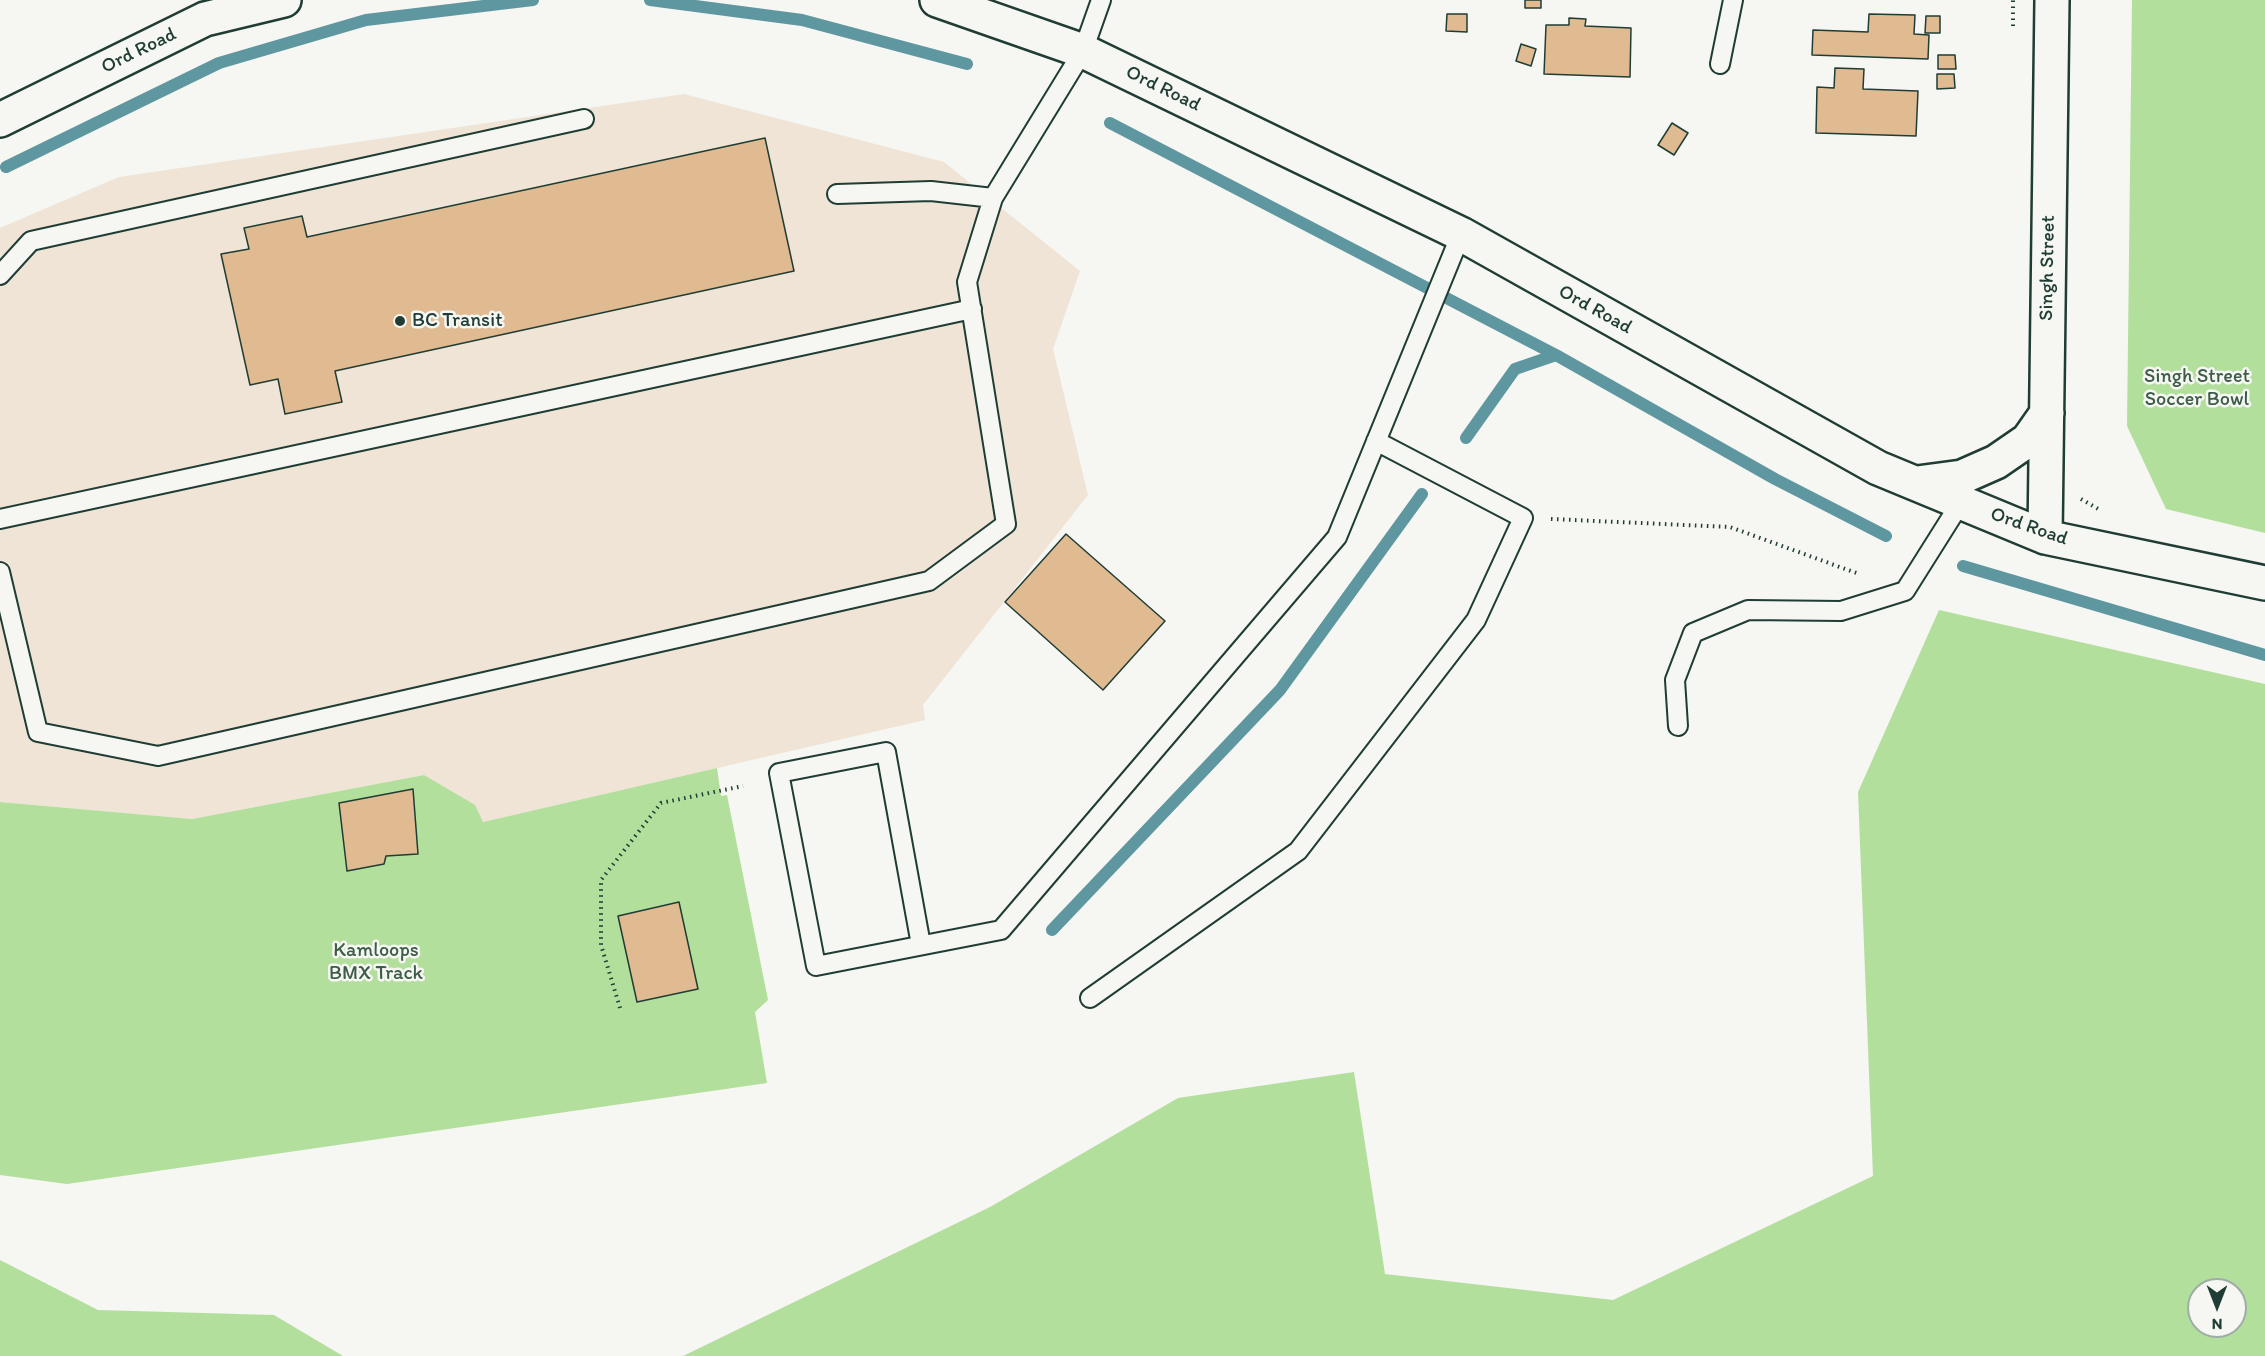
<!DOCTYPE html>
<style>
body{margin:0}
#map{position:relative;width:2265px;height:1356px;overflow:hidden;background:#f6f6f2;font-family:Itim,sans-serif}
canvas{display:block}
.north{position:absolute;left:2187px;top:1278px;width:60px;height:60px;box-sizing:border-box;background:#f6f6f2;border:2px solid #a0aca6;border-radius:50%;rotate:180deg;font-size:16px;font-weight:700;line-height:24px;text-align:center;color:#1f3d34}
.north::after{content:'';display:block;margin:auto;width:21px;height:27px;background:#1f3d34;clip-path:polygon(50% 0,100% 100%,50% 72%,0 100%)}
</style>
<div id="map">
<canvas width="2265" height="1356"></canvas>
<div class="north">N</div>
</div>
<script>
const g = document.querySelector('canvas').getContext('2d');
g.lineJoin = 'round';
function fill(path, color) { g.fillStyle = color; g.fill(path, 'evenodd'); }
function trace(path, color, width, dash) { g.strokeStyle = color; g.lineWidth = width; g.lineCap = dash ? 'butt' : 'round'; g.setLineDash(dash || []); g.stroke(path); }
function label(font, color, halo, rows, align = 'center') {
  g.font = font + ' Itim,sans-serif'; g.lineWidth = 5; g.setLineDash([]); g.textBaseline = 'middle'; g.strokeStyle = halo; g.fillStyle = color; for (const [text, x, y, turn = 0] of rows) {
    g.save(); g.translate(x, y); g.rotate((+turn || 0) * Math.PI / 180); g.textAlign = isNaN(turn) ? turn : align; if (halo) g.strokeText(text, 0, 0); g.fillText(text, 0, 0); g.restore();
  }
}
const built = new Path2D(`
 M684,94L944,162L1080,271L1053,349L1088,495L923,705L925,720L483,822L424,775L192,819L0,802V228L119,177Z`);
const green = new Path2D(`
 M2132,0H2265V533L2166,509L2127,426Z
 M1939,610L2265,684V1356H683L990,1207L1178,1098L1354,1072L1385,1274L1613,1300L1873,1176L1858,792ZM2199,1290H2235V1326H2199Z
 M717,768L721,796L727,795L768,1000L755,1012L767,1083L67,1184L0,1175V802L192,819L424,775L475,805L483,822Z
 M0,1260L98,1310L274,1315L343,1356H0Z`);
const stream = new Path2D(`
 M650,0L802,20L967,64
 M1110,123L1556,355
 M6,167L219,63L366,20L533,0
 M1466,438L1515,369L1556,355L1775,479L1886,536
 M1963,566L2265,655
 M1052,930L1280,690L1422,494`);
const building = new Path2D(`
 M1525,0H1541V8H1525Z
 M1447,14H1467V32L1446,31Z
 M1869,14L1915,15L1914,34L1929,35L1928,59L1812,55L1813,30L1868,32Z
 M1926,16H1940V33H1925Z
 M1569,18L1586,19L1585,26L1631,28L1630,77L1544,74L1546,25H1569Z
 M1521,44L1536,49L1531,66L1516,61Z
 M1938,55H1955L1956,69H1938Z
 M1835,68L1864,69L1863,89L1918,91L1916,136L1816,133L1817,87L1834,88Z
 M1937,74H1954L1955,88L1937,89Z
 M1672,123L1688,133L1674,155L1658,145Z
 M765,138L794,271L335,371L342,402L285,414L278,379L250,385L221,254L249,249L244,228L302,216L307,237Z
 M1066,534L1165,621L1103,690L1005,602Z
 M413,789L418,854L386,856L384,864L347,871L339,803Z
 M679,902L698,989L637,1002L618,916Z`);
const path = new Path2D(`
 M2013,26V0
 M2081,499L2100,510
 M1551,519L1730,527L1859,574
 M620,1008L601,945V880L661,803L743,786`);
const service = new Path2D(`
 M1720,64L1733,0
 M837,194L931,191L993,198
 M0,275L31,241L584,119
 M0,519L972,309
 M0,572L38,732L158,756L929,581L1006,524L967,282L993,198L1083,51L1101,0
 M1678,726L1675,680L1693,633L1748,610L1841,611L1905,591L1961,502
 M921,945L886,752L779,773L816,966L1001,930L1337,537L1461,234
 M1090,998L1298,851L1476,620L1523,518L1376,441`);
const tertiary = new Path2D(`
 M937,0L1083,51L1461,234L1878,468L2045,537L2265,583
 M0,120L205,19L284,0
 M1917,483L1962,477L1996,462L2028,440L2047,413
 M2045,537L2052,0`);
const markers = [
 [400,321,6,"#1f3d34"]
];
const streetNames = [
 ["Ord Road",139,51,-26],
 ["Ord Road",1163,89,26],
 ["Singh Street",2048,268,-89],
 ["Ord Road",1595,310,29],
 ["Ord Road",2029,527,19]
];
const poiNames = [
 ["BC Transit",412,321]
];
const parkNames = [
 ["Singh Street",2197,377],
 ["Soccer Bowl",2197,400],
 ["Kamloops",376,951],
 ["BMX Track",376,974]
];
fill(built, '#efe4d5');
fill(green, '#b3df9d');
trace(stream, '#5f97a1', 12);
fill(building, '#e0ba91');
trace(building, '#1f3d34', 1.5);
trace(service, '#1f3d34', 22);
trace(tertiary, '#1f3d34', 38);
trace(path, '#1f3d34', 4, [1.5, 4.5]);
trace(service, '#f6f6f2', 18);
trace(tertiary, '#f6f6f2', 33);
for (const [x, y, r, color] of markers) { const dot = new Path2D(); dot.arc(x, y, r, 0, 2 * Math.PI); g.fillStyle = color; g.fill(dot); trace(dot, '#f6f6f2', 2); }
label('20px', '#1f3d34', '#f6f6f2', streetNames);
label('20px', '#1f3d34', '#f6f6f2', poiNames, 'left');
label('20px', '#3d5d49', '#f6f6f2', parkNames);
</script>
